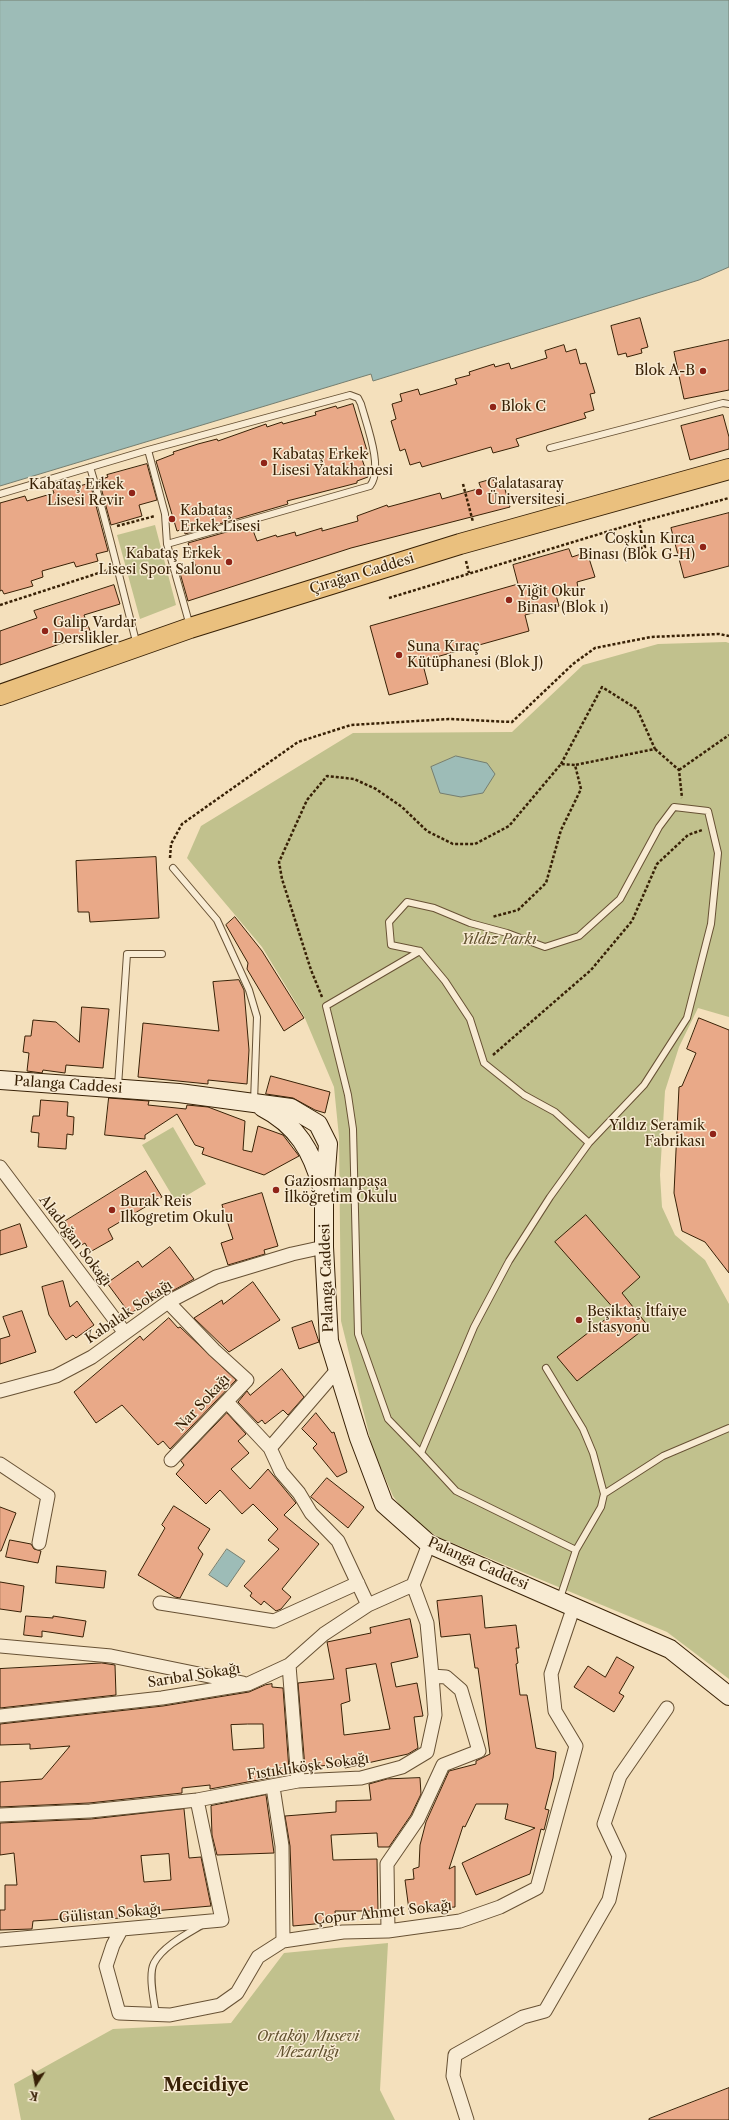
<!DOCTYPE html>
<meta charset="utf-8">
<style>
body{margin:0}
#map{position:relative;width:729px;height:2120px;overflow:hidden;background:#f4e0bc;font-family:"Libre Caslon Text",serif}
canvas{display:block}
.north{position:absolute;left:16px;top:2064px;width:40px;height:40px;-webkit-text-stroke:3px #f8ebd3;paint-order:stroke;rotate:191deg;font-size:11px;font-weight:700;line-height:16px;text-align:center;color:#382106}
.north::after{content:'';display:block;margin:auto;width:14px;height:18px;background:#382106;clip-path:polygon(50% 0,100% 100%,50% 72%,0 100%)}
</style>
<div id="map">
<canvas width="729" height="2120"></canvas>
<div class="north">K</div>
</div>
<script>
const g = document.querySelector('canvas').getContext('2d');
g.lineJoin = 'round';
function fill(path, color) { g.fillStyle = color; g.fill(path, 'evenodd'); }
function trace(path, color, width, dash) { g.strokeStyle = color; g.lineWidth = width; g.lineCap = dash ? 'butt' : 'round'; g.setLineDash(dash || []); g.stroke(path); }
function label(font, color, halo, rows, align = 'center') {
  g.font = font + ' "Libre Caslon Text",serif'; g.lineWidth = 3; g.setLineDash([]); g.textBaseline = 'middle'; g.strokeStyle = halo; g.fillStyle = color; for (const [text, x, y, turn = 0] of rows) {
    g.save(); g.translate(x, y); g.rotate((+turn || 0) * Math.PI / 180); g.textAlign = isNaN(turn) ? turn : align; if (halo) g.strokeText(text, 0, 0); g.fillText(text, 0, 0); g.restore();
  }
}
const green = new Path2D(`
 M155,525L176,605L140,619L117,535Z
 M726,642L729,643V1017L698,1008L679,1047L665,1091L660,1175L662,1207L675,1235L705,1260L729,1304V1679L667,1632L438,1537L408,1517L393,1496L373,1450L341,1321L339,1137L334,1087L304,1016L262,947L187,858L201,826L353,733L512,732L583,665L658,644Z
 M173,1127L206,1184L176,1202L142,1145Z
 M388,1943L380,2090L395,2120H21L14,2084L113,2029L231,2023L284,1953Z`);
const water = new Path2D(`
 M0,0H729V267L699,280L373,381L371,374L0,486Z
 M456,756L487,763L495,774L483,793L461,797L440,793L431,767Z
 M227,1549L245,1561L227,1587L209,1575Z`);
const building = new Path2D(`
 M640,318L648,347L641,349L642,353L627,357L626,353L618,355L611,326Z
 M729,340V390L684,399L674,352Z
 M564,345L566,352L576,349L580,364L586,363L595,393L590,394L594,410L584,413L586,418L516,439L519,446L493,453L491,447L422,467L420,462L410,465L405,449L400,451L391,421L396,419L392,404L402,401L400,394L418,389L420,395L457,384L455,379L470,375L469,372L494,364L495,367L509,363L511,369L547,358L545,351Z
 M353,404L368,454L361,456L368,477L357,481V483L287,501L288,504L185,534L184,529L177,531L156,461L174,454L173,452L198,444L217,439L218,441L266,424L267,427L282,422L283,424L316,415L315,412L336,406L337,408Z
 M723,415L729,437V449L690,460L681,426Z
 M147,464L157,500L139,505L142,516L111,525L99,480L108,477L107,475Z
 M493,479L494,484L503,482L510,507L351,548L188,601L180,573L196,568L188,543L251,525L257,541L276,535L277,537L295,532L296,536L322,528V531L358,521L357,516L387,505L388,507L440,493L442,499L481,488L479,483Z
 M74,481L76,487L90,483L108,551L96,554L98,561L76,567L74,562L42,571L43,577L31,581L33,586L4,594L2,590L0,591V503L25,496L27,501L54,493L52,488Z
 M729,513V566L684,578L671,528Z
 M569,549L572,557L587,552L595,577L577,582L578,588L556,595L559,606L525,615L529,631L422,661L428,684L389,695L370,626L518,584L513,565Z
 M114,585L120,604L84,615L91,633L0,665V631L37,618L34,611Z
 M156,857L159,918L90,922L89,912H78L76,861Z
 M235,917L262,951L304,1018L284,1031L247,969L248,963L226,925Z
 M239,980L244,990L249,1050L247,1084L208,1080V1084L138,1077L143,1023L219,1031L213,982Z
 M82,1007L109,1009L103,1068L66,1065L65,1073L43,1070L42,1073L27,1071L29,1053L23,1052L25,1036H31L33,1020L56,1022L79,1042Z
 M699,1018L729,1030V1273L705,1242L682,1231L674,1193L679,1087L682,1086L696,1053L687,1049Z
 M271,1076L330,1092L325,1113L315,1110L293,1098L266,1094Z
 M109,1098L149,1101L148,1105L186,1109L187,1105L208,1107L245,1121L243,1150L252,1152L258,1126L283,1135L299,1156L264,1175L202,1154L204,1148L195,1145L177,1114L145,1135V1139L105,1135Z
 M41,1100L68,1102L67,1116L74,1117L73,1135L67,1134L66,1149L38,1147L39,1133L31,1132L33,1116H39Z
 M146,1171L162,1197L108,1229L113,1239L90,1252L85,1243L78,1247L64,1222Z
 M262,1193L278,1246L264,1250L265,1254L228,1265L221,1243L233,1239L222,1205Z
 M586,1215L640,1277L622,1293L648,1326L577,1381L557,1357L616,1311L555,1242Z
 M20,1224L27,1247L0,1255V1231Z
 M170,1247L194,1279L165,1295L162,1291L130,1314L107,1283L138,1261L142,1267Z
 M63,1281L70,1307L77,1301L94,1325L76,1338L73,1335L66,1340L49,1315L42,1287Z
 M253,1282L280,1320L229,1352L194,1318L222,1300L223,1304Z
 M22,1311L36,1352L0,1364V1339L10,1336L3,1317Z
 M169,1318L178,1328L180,1327L236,1380L170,1449L163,1441L158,1445L122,1405L96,1423L74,1392L140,1336L143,1340Z
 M312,1321L319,1342L299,1349L292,1328Z
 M282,1369L304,1397L288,1415L283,1410L265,1424L262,1420L258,1423L238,1402L247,1391L250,1395Z
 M227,1413L246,1434L238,1441L249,1453L231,1469L250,1489L268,1469L296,1503L284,1515L319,1544L282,1589L291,1597L281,1609L276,1611L264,1601L261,1605L250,1596L252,1593L244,1586L279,1549L268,1540L278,1529L253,1504L242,1514L220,1490L206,1504L176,1474L184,1465L181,1461Z
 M316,1413L332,1433L334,1432L347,1472L337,1477L313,1448L317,1444L302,1429Z
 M327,1478L364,1507L348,1528L311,1497Z
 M174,1506L210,1529L198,1548L203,1554L180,1598L175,1597L138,1575L165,1528L162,1525Z
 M0,1507L16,1513L1,1551H0Z
 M10,1540L31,1544L34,1549L41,1551L38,1563L6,1557Z
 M57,1566L106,1571L104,1588L56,1583Z
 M0,1582L24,1586L21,1612L0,1609Z
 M482,1596L485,1628L516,1625L519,1648H516L518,1663L516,1664L520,1695H527L536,1748L556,1752L553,1778L545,1809L549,1810L544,1830L541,1829L530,1874L476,1895L462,1863L535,1828L505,1819L508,1804H476L465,1827L463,1826L449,1869L455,1866V1907L409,1910L405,1880L414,1879L413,1869L419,1867L420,1845L426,1822L449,1771L476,1764V1761L490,1754L478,1668H475L470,1634L441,1637L437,1601Z
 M26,1616L53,1618V1616L86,1621L83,1637L42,1631V1637L24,1635Z
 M410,1619L418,1657L391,1663L396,1687L417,1683L423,1716L414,1717L418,1748L408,1754L345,1768L344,1763L305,1768L298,1683L334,1679L327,1642L371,1633L370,1628ZM376,1664L390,1729L344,1735L341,1704L350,1701L346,1669Z
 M617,1657L634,1667L619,1693L624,1696L614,1712L574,1687L588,1666L605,1677Z
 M102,1663L115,1665L116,1695L0,1708V1669Z
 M272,1684V1687L283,1688L289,1770H285V1775L210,1789V1785L182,1788V1793L89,1803L0,1807V1782L42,1779L70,1746L30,1749V1744L0,1745V1724L163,1706L249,1692L265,1685ZM248,1724H263L264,1748L233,1750L231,1725Z
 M420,1778L421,1794L411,1815L389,1847H378L377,1833L331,1835L333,1860L377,1859L378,1911H335L336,1922L293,1926L290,1846L285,1816L336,1812V1801L371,1800L369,1784L387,1779Z
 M266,1795L274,1853L217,1855L212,1835L211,1806Z
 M184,1809L189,1858L201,1857L211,1906L118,1914L120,1918L94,1920V1917L33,1921L32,1929L0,1930V1910H5V1885H17L14,1853L0,1855V1823L91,1819ZM169,1854L171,1880L144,1882L141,1856Z
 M729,2088V2120H649V2119Z`);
const path = new Path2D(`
 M463,484L473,522
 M117,526L155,516
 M630,551L645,547L639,522
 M466,561L469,573
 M389,598L639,522L729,498
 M0,605L108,570
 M655,749L679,770L682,798
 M561,764L602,687L637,709L655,749L575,765
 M679,770L729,735
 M170,858L171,844L182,824L298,742L351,725L449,719L512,722L573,664L595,648L651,637L719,634L729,636
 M322,997L311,970L282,879L279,862L307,800L327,776L354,779L376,789L402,807L427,831L453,844H475L509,826L561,764L575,765L581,789L561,830L546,883L518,910L492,917
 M493,1055L591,970L632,921L657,864L688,835L702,830`);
const lane = new Path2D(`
 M550,448L723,403L729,404
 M148,450L165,514L167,544L190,626
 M90,467C108,526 121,585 137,645
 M0,494L148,450L350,395L358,398L361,404C366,423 384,469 370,486L167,544
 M173,868L217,920L249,990L257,1017L254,1102
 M420,951L326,1006L348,1095L353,1129L358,1334L388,1419L421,1453
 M118,1086L127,954H162
 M546,1368L583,1429L593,1453L604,1494
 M576,1550L456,1491L421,1453L474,1327L509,1261L550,1197L589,1143L644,1085L687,1018L711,924L718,853L708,811L674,807L659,827L620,899L579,936L545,947L507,933L470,923L434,908L407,902L389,922L391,945L420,951L445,981L470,1019L484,1063L524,1095L555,1112L589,1143
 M560,1598L576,1550L601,1507L604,1494L663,1456L729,1428
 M156,2014C154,2001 148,1975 154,1963C163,1946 187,1934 202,1925`);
const street = new Path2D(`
 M0,1167L125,1333
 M168,1302L214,1350L247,1380L171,1460
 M0,1391L56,1376L92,1357L168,1302L216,1277L292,1254L324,1247
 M227,1402L270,1448L281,1472L299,1493L311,1513L338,1541L368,1605
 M270,1448L338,1369
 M0,1464L48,1496L39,1543
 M160,1603L274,1621L358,1583
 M0,1646L111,1656L243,1683
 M289,1665L298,1781
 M0,1716L162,1698L248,1684L289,1665L324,1634L368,1605L413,1585
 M273,1787L282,1846L283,1941
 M0,1815L90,1811L197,1800L298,1781L361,1778L402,1767L427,1752L435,1715L432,1676L427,1623L413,1585L429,1544
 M121,1930L113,1945L106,1966L119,2013L170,2015L220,2005L237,1993L258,1957L283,1941L343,1932L388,1931L460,1921L500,1907L537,1888L576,1746L555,1711L551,1674L574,1606
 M388,1931L387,1864L418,1819L443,1765L479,1751L461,1690L446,1677L432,1676
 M0,1940L222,1920L197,1800
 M467,2120L453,2076L455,2055L523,2017L545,2011L609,1900L619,1856L604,1824L620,1776L667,1708`);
const secondary = new Path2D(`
 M0,1080L179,1093L254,1103L291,1108L318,1124L328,1144L324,1197V1247L329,1341L359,1438L384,1504L429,1544L670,1649L729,1696
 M262,1107C297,1125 312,1151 322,1188`);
const primary = new Path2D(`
 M0,695L190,628L460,544L729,469`);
const markers = [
 [703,371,4,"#8f2418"],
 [493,407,4,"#8f2418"],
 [264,463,4,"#8f2418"],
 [479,492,4,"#8f2418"],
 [132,493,4,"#8f2418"],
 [172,519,4,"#8f2418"],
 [703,547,4,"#8f2418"],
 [229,562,4,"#8f2418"],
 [509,600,4,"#8f2418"],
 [45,631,4,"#8f2418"],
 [399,655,4,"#8f2418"],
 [713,1134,4,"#8f2418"],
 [276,1190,4,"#8f2418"],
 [112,1210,4,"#8f2418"],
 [579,1320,4,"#8f2418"]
];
const poiNames = [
 ["Blok A-B",695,371,"right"],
 ["Blok C",501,407],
 ["Kabataş Erkek",272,455],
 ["Lisesi Yatakhanesi",272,471],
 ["Galatasaray",487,484],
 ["Üniversitesi",487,500],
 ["Kabataş Erkek",124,485,"right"],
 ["Lisesi Revir",124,501,"right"],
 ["Kabataş",180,511],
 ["Erkek Lisesi",180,527],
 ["Coşkun Kırca",695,539,"right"],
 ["Binası (Blok G-H)",695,555,"right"],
 ["Kabataş Erkek",221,554,"right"],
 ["Lisesi Spor Salonu",221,570,"right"],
 ["Yiğit Okur",517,592],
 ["Binası (Blok ı)",517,608],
 ["Galip Vardar",53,623],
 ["Derslikler",53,639],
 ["Suna Kıraç",407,647],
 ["Kütüphanesi (Blok J)",407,663],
 ["Yıldız Seramik",705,1126,"right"],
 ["Fabrikası",705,1142,"right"],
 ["Gaziosmanpaşa",284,1182],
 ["İlköğretim Okulu",284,1198],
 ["Burak Reis",120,1202],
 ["Ilkogretim Okulu",120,1218],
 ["Beşiktaş İtfaiye",587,1312],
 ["İstasyonu",587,1328]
];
const streetNames = [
 ["Çırağan Caddesi",362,574,-17],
 ["Palanga Caddesi",68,1085,4],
 ["Aladoğan Sokağı",75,1241,53],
 ["Palanga Caddesi",327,1278,-92],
 ["Kabalak Sokağı",129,1312,-34],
 ["Nar Sokağı",203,1403,-47],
 ["Palanga Caddesi",478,1564,24],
 ["Sarıbal Sokağı",194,1676,-9],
 ["Fıstıklıköşk Sokağı",308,1767,-8],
 ["Çopur Ahmet Sokağı",383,1913,-6],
 ["Gülistan Sokağı",110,1914,-5]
];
const parkNames = [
 ["Yıldız Parkı",499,940],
 ["Ortaköy Musevi",308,2037],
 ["Mezarlığı",308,2053]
];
const districtNames = [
 ["Mecidiye",206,2086]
];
fill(green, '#c1c18d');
fill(water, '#9dbcb7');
trace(water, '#757e70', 1);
fill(building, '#e9a988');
trace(building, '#382106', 1);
trace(lane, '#675134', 8);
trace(street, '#675134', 15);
trace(secondary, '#382106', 20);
trace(primary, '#382106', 22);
trace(path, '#382106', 2.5, [3, 2]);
trace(lane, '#f8ebd3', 6);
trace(street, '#f8ebd3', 13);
trace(secondary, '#f8ebd3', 18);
trace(primary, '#eac07e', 20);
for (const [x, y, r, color] of markers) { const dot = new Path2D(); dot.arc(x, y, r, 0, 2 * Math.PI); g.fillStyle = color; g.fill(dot); trace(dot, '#f8ebd3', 1.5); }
label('14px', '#382106', '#f8ebd3', poiNames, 'left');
label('14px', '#382106', '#f8ebd3', streetNames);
label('italic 14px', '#61512e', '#f8ebd3', parkNames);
label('bold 18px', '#382106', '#f8ebd3', districtNames);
</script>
